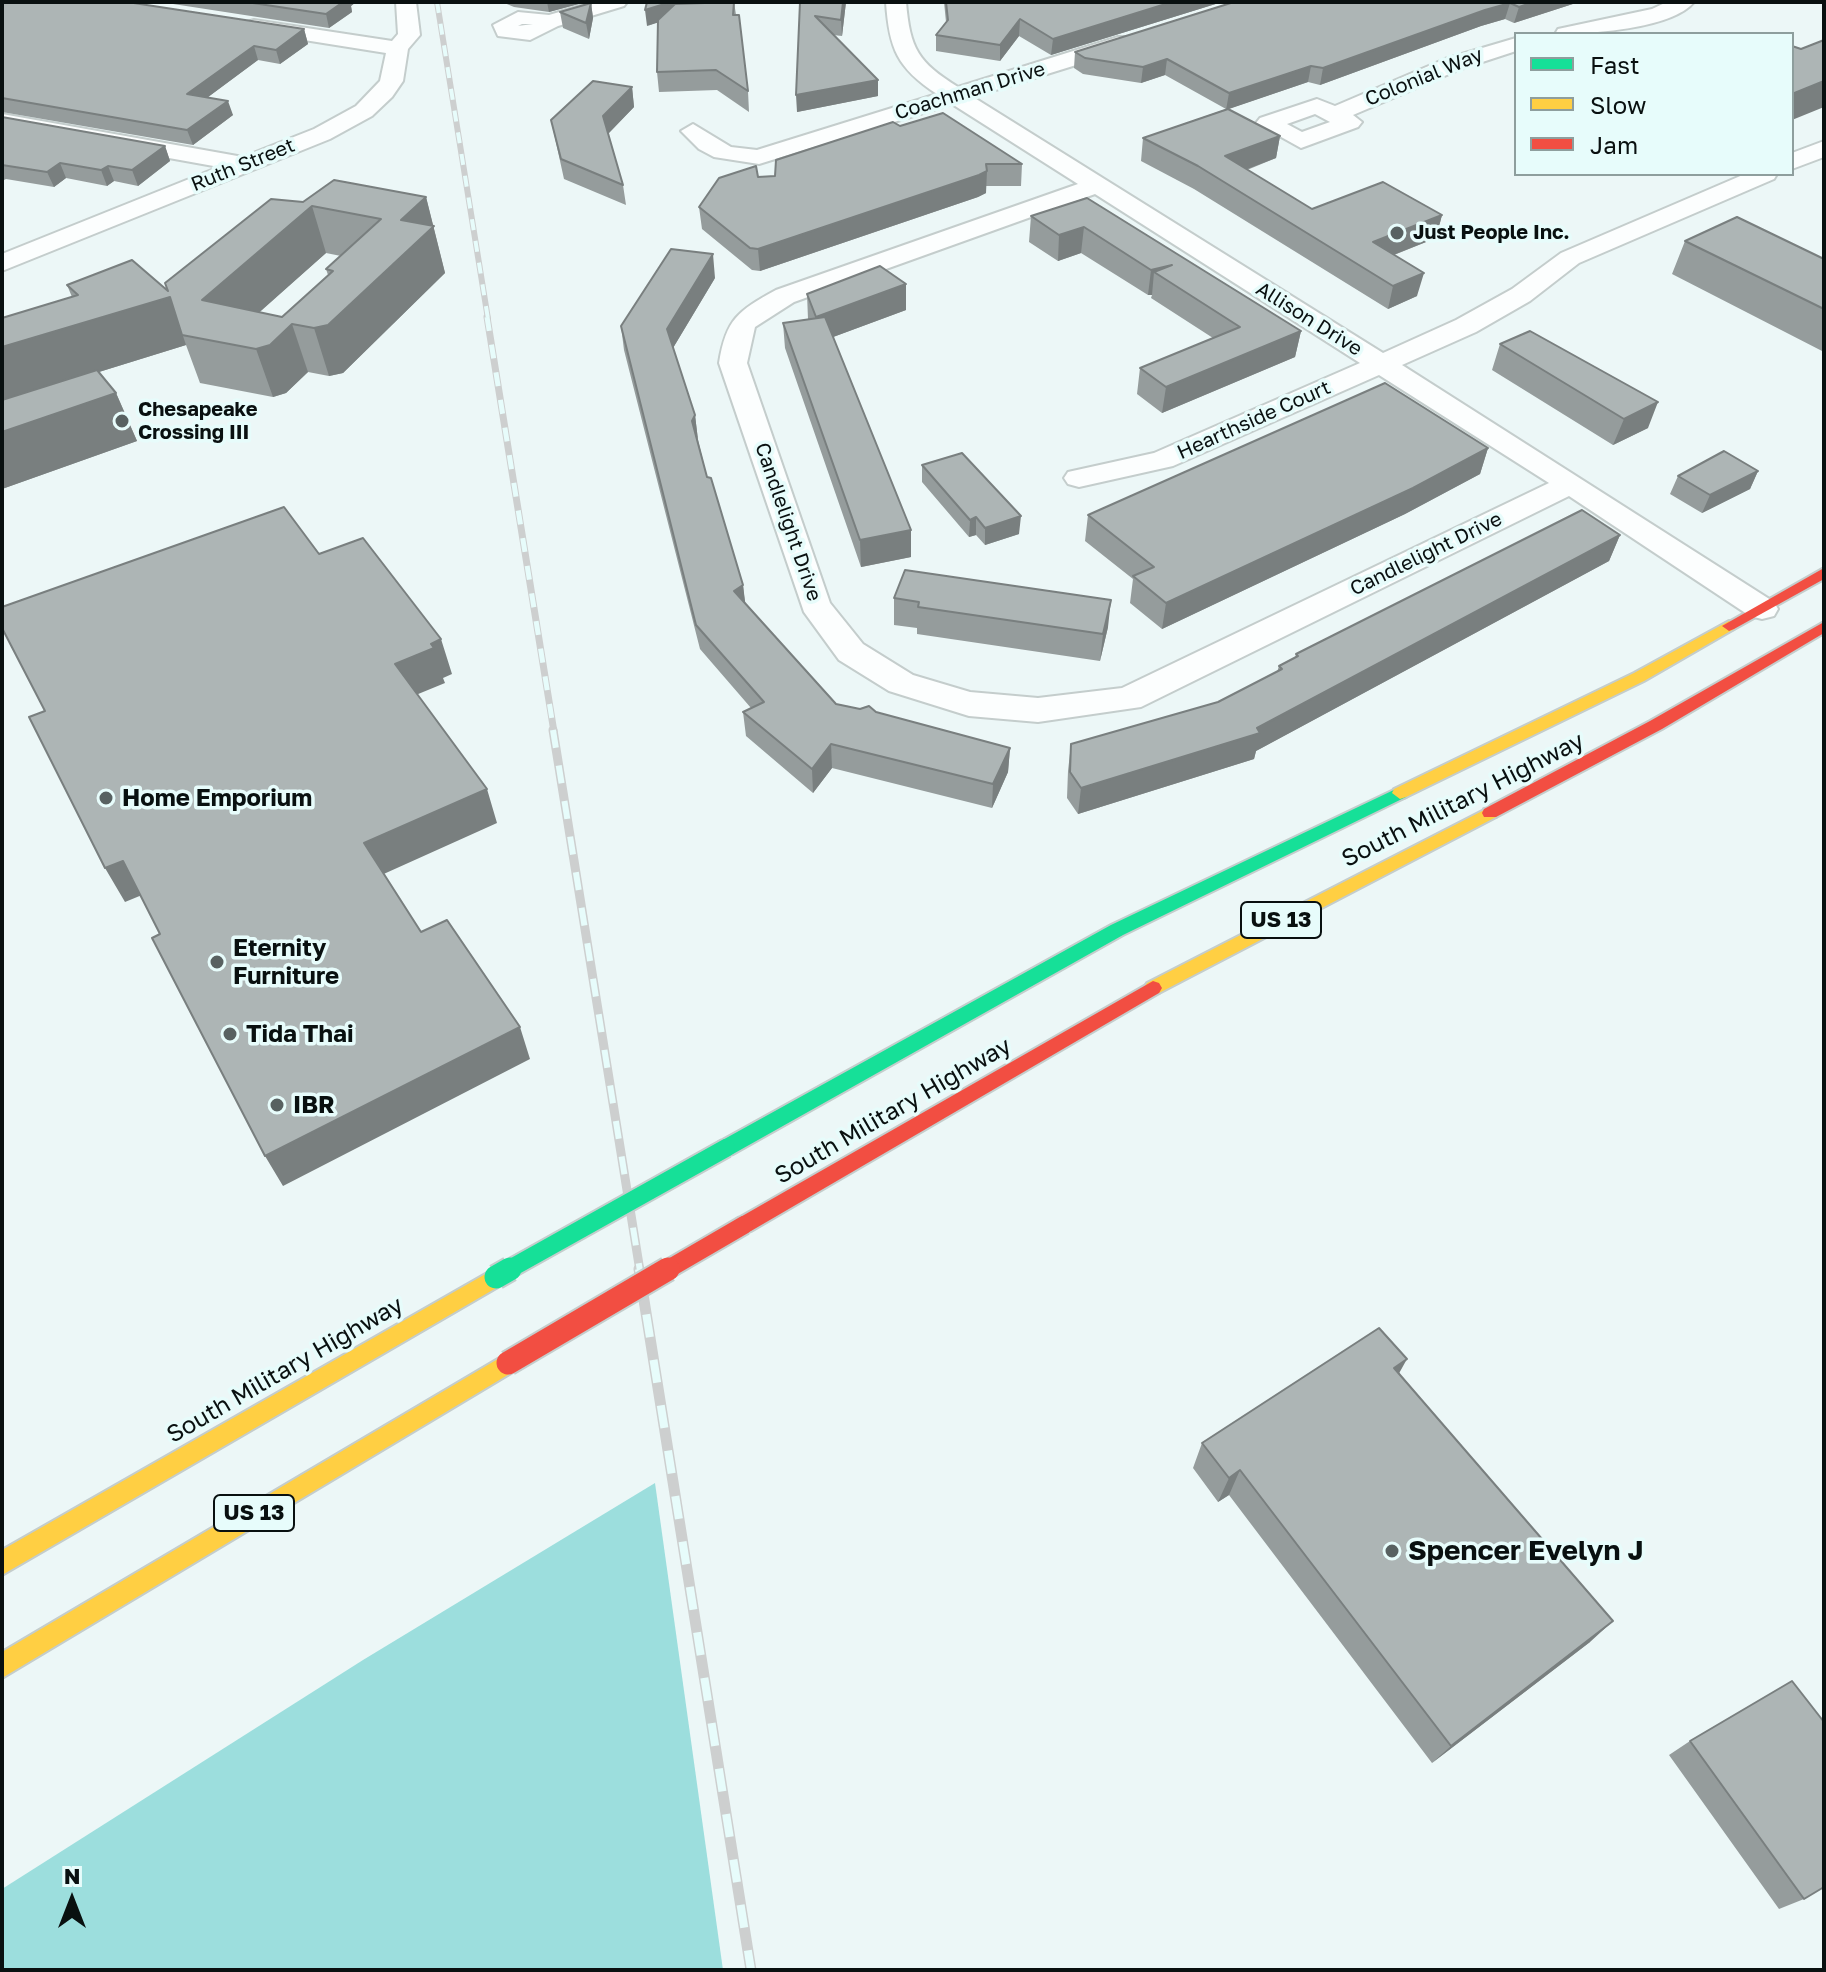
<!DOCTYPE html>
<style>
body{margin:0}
#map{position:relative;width:1826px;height:1972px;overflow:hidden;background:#ecf7f7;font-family:"Golos Text",sans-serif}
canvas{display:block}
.frame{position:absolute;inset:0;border:4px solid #091010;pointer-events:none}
.legend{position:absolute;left:1514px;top:32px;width:280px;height:144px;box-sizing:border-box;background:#e7fcfb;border:2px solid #8e9e9d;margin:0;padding:10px 14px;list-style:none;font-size:24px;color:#091010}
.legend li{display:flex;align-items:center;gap:16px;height:40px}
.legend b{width:40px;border:2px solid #8e9e9d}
.north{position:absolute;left:32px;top:1860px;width:80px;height:80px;-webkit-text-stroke:6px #e7fcfb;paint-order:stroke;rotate:0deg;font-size:22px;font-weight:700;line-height:32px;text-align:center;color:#091010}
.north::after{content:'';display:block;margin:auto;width:28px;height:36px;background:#091010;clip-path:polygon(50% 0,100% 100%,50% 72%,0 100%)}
</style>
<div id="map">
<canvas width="1826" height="1972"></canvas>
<div class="frame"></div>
<ul class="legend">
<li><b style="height:10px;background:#16e098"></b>Fast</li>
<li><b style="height:10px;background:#ffcf43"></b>Slow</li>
<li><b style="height:10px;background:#f24e42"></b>Jam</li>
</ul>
<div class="north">N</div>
</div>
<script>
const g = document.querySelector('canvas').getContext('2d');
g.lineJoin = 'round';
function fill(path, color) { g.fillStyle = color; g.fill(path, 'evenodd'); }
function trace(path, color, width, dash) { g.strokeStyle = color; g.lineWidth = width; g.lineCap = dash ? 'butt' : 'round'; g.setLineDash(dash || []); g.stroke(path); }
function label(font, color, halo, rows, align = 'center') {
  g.font = font + ' "Golos Text",sans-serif'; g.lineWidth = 7; g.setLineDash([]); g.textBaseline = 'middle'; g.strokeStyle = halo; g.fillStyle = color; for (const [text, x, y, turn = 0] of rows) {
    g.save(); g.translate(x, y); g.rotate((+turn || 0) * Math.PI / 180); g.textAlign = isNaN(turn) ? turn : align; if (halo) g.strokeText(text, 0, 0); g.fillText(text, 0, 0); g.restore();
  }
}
const forest = new Path2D(`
 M655,1483L723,1970H2V1889L363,1660Z`);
const street = new Path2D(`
 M396,2H416L420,35L408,49L403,81L392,97L372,116L330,139L2,271V254L219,167L2,128V114L243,157L314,129L356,106L380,81L386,53L254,32L247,30L243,26L247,22L254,20L392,41L398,34Z
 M594,2H627L624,6L558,26L530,40L498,36L493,25L518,12L549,15ZM522,24H533L518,26Z
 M886,2H906C910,49 918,62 958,87L1118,37H1134L1137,42L1134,47L973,97L1383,353L1456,320L1512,289L1561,253L1745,174H1777L1774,179L1579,263L1530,301L1476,332L1402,365L1774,602L1778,609L1774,616L1762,619L1750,616L1569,496L1141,707L1038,722L969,716L889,691L839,660L804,612L719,363C726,319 738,311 776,290L1078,184L952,104L759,164L714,157L699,149L681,131L693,124L731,147L757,150L937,94C897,68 889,48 886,2ZM1095,194L1360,363L1154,453L1068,472L1064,478L1068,484L1079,487L1173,466L1379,375L1549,483L1122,688L1038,698L970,692L913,675L863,644L830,603L747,363L755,327L794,302Z
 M1667,2H1694C1672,29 1589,34 1555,34L1558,29L1652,9Z
 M1516,38V51L1461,69L1353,115L1362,122L1358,127L1301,148L1256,123L1260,118L1317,99L1335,106L1445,59ZM1315,114L1330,122L1302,132L1287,124Z
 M1824,141V157L1792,169V153Z`);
const fast = new Path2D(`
 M1400,787L1408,793L1406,797L1123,935L733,1154L726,1156L719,1154L716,1148L719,1142L1111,925Z`);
const slow = new Path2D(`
 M1729,621L1736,626L1734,629L1644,681L1406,797L1400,799L1392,793L1394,789L1634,673Z
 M1490,807L1496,809L1498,813L1496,817L1159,993H1147L1144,988L1147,983Z
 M496,1268L503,1270L506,1277L503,1284L2,1575V1550Z
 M508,1353L516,1356L519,1363L516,1370L2,1678V1652Z`);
const jam = new Path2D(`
 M1824,568V579L1734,629L1729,631L1722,626Z
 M1824,622V633L1662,729L1496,817H1484L1482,813L1484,809L1650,721Z
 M1153,981L1159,983L1162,988L1159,993L751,1231L744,1234L737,1231L734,1225L737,1219Z`);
const railFar3 = new Path2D(`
 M437,2L488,319`);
const railFar2 = new Path2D(`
 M487,317L554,732`);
const railFar1 = new Path2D(`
 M553,730L640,1271`);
const rail = new Path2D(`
 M639,1269L751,1970`);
const fastBridgeFar1 = new Path2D(`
 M506,1271L726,1148`);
const fastBridge = new Path2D(`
 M496,1277L510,1269`);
const jamBridgeFar1 = new Path2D(`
 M665,1271L744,1225`);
const jamBridge = new Path2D(`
 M508,1363L668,1269`);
const wall = new Path2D(`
 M2,2L304,29L308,44L280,64L258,60L208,97L233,115L193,145L2,112Z
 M160,2H356L351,6L352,12L329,28Z
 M502,2H586L549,12L514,7Z
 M734,2L748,91L749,112L717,90L659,92L657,72L658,22L647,26L695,3Z
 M800,2H846L842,36L833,35L878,96L797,112Z
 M944,2H1222L1051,55L1019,36L1000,61L936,51V35L946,22Z
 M1234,2H1579L1514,23L1505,19L1481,26L1320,85L1308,82L1228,109L1280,136L1276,158L1247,170L1312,209L1442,215L1436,238L1394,255L1417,296L1388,309L1194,189L1141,161L1143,138L1226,109L1165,75L1141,83L1083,74L1074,68L1075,52Z
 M591,3L593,18L589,39L563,28L560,12Z
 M632,87L634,107L608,134L623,185L626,205L564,179L551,120Z
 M2,117L165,146L170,161L138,186L114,181L107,186L66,178L54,187L6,179L2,181Z
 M900,126L1022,164L1021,186H986V193L978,197L760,271L752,270L702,229L699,207L758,177L775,176Z
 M426,197L445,273L343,373L329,376L308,372L286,393L273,397L200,383L186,345L99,372L116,393L137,441L2,489V318L72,297L67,285L168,291L303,202ZM326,253L341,256L326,269L328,275L282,317L259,312Z
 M1087,198L1301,331L1295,357L1162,413L1137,394L1140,368L1213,338L1151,298L1152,295H1148L1081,253L1058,261L1029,242L1031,216Z
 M1685,241L1824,259V352L1672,274Z
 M715,278L673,348L695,415L698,440L707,477L743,585L745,604L836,704L876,712L1010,748L1008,772L992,808L832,768L813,793L746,736L743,712L751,708L700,649L624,350L621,326Z
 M906,284V310L833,337L911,557L861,567L785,348L783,323L808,319L807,294Z
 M1500,344L1648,428L1613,445L1492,370Z
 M1488,448L1480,474L1405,514L1162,629L1130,603L1133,579L1085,541L1088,515Z
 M922,465L1019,534L985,545L976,535L969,537L922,482Z
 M1758,471L1750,489L1702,513L1670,494L1678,476Z
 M1620,535L1609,561L1256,751L1254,759L1078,814L1067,798L1068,771L1071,744L1218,702L1277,672L1279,666L1295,658L1296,654Z
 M894,598L1108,627L1100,661L917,634V628L894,625Z
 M1399,1373L1590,1642L1432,1763L1229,1495L1218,1502L1193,1468L1202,1443Z
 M1690,1741L1804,1899L1779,1909L1669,1755Z`);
const shadedWall = new Path2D(`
 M343,2H356L351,6L352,12L329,28L326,14Z
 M547,2H586L549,12Z
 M671,2H695L694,11L647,26L645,10Z
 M843,2H846L842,36L841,20Z
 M1172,2H1222L1051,55L1053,39Z
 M1534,2H1579L1514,23L1519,7Z
 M591,3L593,18L589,39L586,23Z
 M1510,3L1505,19L1481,26L1320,85L1323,68L1485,10Z
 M1020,19L1019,36L1000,61V45Z
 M304,29L308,44L280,64L276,50Z
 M254,46L258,60L192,109L187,94Z
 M1167,59L1165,75L1141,83L1143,67Z
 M1311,66L1308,82L1226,110L1229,93Z
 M878,80V96L797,112L796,95Z
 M1824,81V107L1792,120V94Z
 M632,87L634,107L606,136L603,116Z
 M228,101L233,115L193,145L187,130Z
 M1280,136L1276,158L1221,179L1225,156Z
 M165,146L170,161L138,186L132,170Z
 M60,163L66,178L54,187L47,172Z
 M108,166L114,181L107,186L101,170Z
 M987,171L986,193L978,197L760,271L758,249Z
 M426,197L445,273L343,373L329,376L314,328L401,220Z
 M312,206L326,253L225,343L202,300Z
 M1442,215L1436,238L1368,265L1373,242Z
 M1084,227L1081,253L1058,261L1059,235Z
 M713,254L715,278L670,353L667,329Z
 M1172,265L1154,272L1152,295H1148L1151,270Z
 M1424,273L1417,296L1388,309L1393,286Z
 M906,284V310L817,343L816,317Z
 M170,297L186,345L2,402V347Z
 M292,324L308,372L286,393L273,397L256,349Z
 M1301,331L1295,357L1162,413L1166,387Z
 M116,393L137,441L2,489V432Z
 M1658,402L1648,428L1613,445L1624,419Z
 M695,415L698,440L692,421Z
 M1488,448L1480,474L1405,514L1162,629L1166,603Z
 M1758,471L1750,489L1702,513L1710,495Z
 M1021,516L1019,534L985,545V528Z
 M976,517V535L969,537L970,520Z
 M911,530V557L861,567L860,540Z
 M1620,535L1609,561L1256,751L1254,759L1078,814L1081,788L1257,728Z
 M743,585L746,609L734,591Z
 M1111,600L1108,627L1100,661L1103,634Z
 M441,639L452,674L443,678L445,683L406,699L395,664L431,644Z
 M831,744L832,768L813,793L812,769Z
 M1010,748L1008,772L992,808L993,784Z
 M487,789L497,823L377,877L364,843Z
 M123,861L142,895L125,902L105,868Z
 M520,1027L530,1059L283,1186L265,1156Z
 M1407,1359L1392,1386L1394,1368Z
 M1240,1470L1229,1495L1218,1502L1229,1478Z
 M1613,1621L1590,1642L1432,1763L1451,1746Z`);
const building = new Path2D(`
 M2,2H127L304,29L276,50L254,46L187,94L228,101L187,130L2,98Z
 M246,2H343L326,14Z
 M647,2H671L645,10Z
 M734,2L733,15H739L748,91L716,70L657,72L658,20L675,4Z
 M800,2H843L841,20L815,16L878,80L796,95Z
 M946,2H1172L1053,39L1020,19L1000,45L936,35L948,20Z
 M1234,2H1534L1519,7L1510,3L1485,10L1323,68L1311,66L1229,93L1167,59L1143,67L1085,58L1075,52Z
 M591,3L586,23L560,12Z
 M1824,40V81L1792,94V46L1801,49Z
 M593,81L632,87L603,116L623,185L561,159L551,120Z
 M1228,109L1280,136L1225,156L1312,209L1383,182L1442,215L1373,242L1424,273L1393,286L1198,166L1143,138Z
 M943,113L1022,164H986L987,171L979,175L758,249L750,248L699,207L719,178L756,166L758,177L775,176L776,160L893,122L900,126Z
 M2,117L165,146L132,170L108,166L101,170L60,163L47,172L2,165Z
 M334,180L426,197L401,220L434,226L328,325L314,328L292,324L270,345L256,349L182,335L170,297L2,347V318L78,295L67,285L132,260L168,291L165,283L271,199L303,202ZM312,206L381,219L326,269L333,271L282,317L202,300Z
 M1087,198L1301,331L1166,387L1140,368L1240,327L1154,272L1172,265L1151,270L1084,227L1059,235L1031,216Z
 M1737,217L1824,259V309L1685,241Z
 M671,249L713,254L667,329L695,415L692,421L707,477L711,478L743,585L734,591L836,704L860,709L869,706L876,712L1010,748L993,784L831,744L812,769L743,712L764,702L696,625L621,326Z
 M880,266L906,284L816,317L807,294Z
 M825,317L911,530L860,540L783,323Z
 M1530,331L1658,402L1624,419L1500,344Z
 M97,370L116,393L2,432V400Z
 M1385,383L1488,448L1413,488L1166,603L1133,576L1154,567L1088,515Z
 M1724,451L1758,471L1710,495L1678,476Z
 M962,453L1021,516L985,528L976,517L970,520L922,465Z
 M284,507L319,554L363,538L441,639L431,644L434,648L395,664L487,789L364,843L421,932L447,920L520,1027L265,1156L152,938L160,934L123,861L105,868L29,717L45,711L2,628V607Z
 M1582,510L1620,535L1257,728L1260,733L1081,788L1070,772L1071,744L1218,702L1282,669L1279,666L1298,656L1296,654Z
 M905,570L1111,600L1103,634L918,607L919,602L894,598Z
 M1379,1328L1407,1359L1394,1368L1613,1621L1451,1746L1240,1470L1229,1478L1202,1443Z
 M1792,1681L1824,1722V1887L1804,1899L1690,1741Z`);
const markers = [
 [1397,233,8,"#586161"],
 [122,421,8,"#586161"],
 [106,798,8,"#586161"],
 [217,962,8,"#586161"],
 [230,1034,8,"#586161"],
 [277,1105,8,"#586161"],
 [1392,1551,8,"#586161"]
];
const farStreetnames = [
 ["Colonial Way",1424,77,-22],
 ["Coachman Drive",970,91,-17],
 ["Ruth Street",243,165,-22],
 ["Allison Drive",1309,319,32],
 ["Hearthside Court",1254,420,-24],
 ["Candlelight Drive",788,522,71],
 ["Candlelight Drive",1426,554,-26]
];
const farPoinames = [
 ["Just People Inc.",1413,233],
 ["Chesapeake",138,410],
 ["Crossing III",138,433]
];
const shields = [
 [1281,920,80],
 [254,1513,80]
];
const shieldNames = [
 ["US 13",1281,920],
 ["US 13",254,1513]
];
const poiNames = [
 ["Home Emporium",122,798],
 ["Eternity",233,948],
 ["Furniture",233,976],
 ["Tida Thai",246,1034],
 ["IBR",293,1105]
];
const streetNames = [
 ["South Military Highway",1463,800,-27],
 ["South Military Highway",893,1111,-30],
 ["South Military Highway",285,1370,-30]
];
const nearPoinames = [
 ["Spencer Evelyn J",1408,1551]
];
fill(forest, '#9cdedd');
trace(street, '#c4cdcc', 4);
trace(fast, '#c4cdcc', 4);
trace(slow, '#c4cdcc', 4);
trace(jam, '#c4cdcc', 4);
fill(street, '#fcfefe');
fill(fast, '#16e098');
fill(slow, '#ffcf43');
fill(jam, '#f24e42');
trace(railFar3, '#cdcfcf', 6);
trace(railFar2, '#cdcfcf', 7);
trace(railFar1, '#cdcfcf', 9);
trace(rail, '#cdcfcf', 11);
trace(railFar3, '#e7fcfb', 4, [11]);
trace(railFar2, '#e7fcfb', 5, [14]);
trace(railFar1, '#e7fcfb', 6, [18]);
trace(rail, '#e7fcfb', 8, [23]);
trace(fastBridgeFar1, '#c4cdcc', 22, []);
trace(fastBridge, '#c4cdcc', 27, []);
trace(jamBridgeFar1, '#c4cdcc', 22, []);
trace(jamBridge, '#c4cdcc', 27, []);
trace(fastBridgeFar1, '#16e098', 18);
trace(fastBridge, '#16e098', 23);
trace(jamBridgeFar1, '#f24e42', 18);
trace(jamBridge, '#f24e42', 23);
fill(wall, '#959c9c');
fill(shadedWall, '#797f7f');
fill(building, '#adb5b5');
trace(building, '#797f7f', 2);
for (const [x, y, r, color] of markers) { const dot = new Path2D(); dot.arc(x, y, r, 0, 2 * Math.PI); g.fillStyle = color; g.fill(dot); trace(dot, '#e7fcfb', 3); }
label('20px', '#091010', '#e7fcfb', farStreetnames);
label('bold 20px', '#091010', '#e7fcfb', farPoinames, 'left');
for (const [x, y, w] of shields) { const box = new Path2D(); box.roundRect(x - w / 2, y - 18, w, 36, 6); g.fillStyle = '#e7fcfb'; g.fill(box); trace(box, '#091010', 2); }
label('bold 22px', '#091010', null, shieldNames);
label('bold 24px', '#091010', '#e7fcfb', poiNames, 'left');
label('24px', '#091010', '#e7fcfb', streetNames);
label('bold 28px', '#091010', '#e7fcfb', nearPoinames, 'left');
</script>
